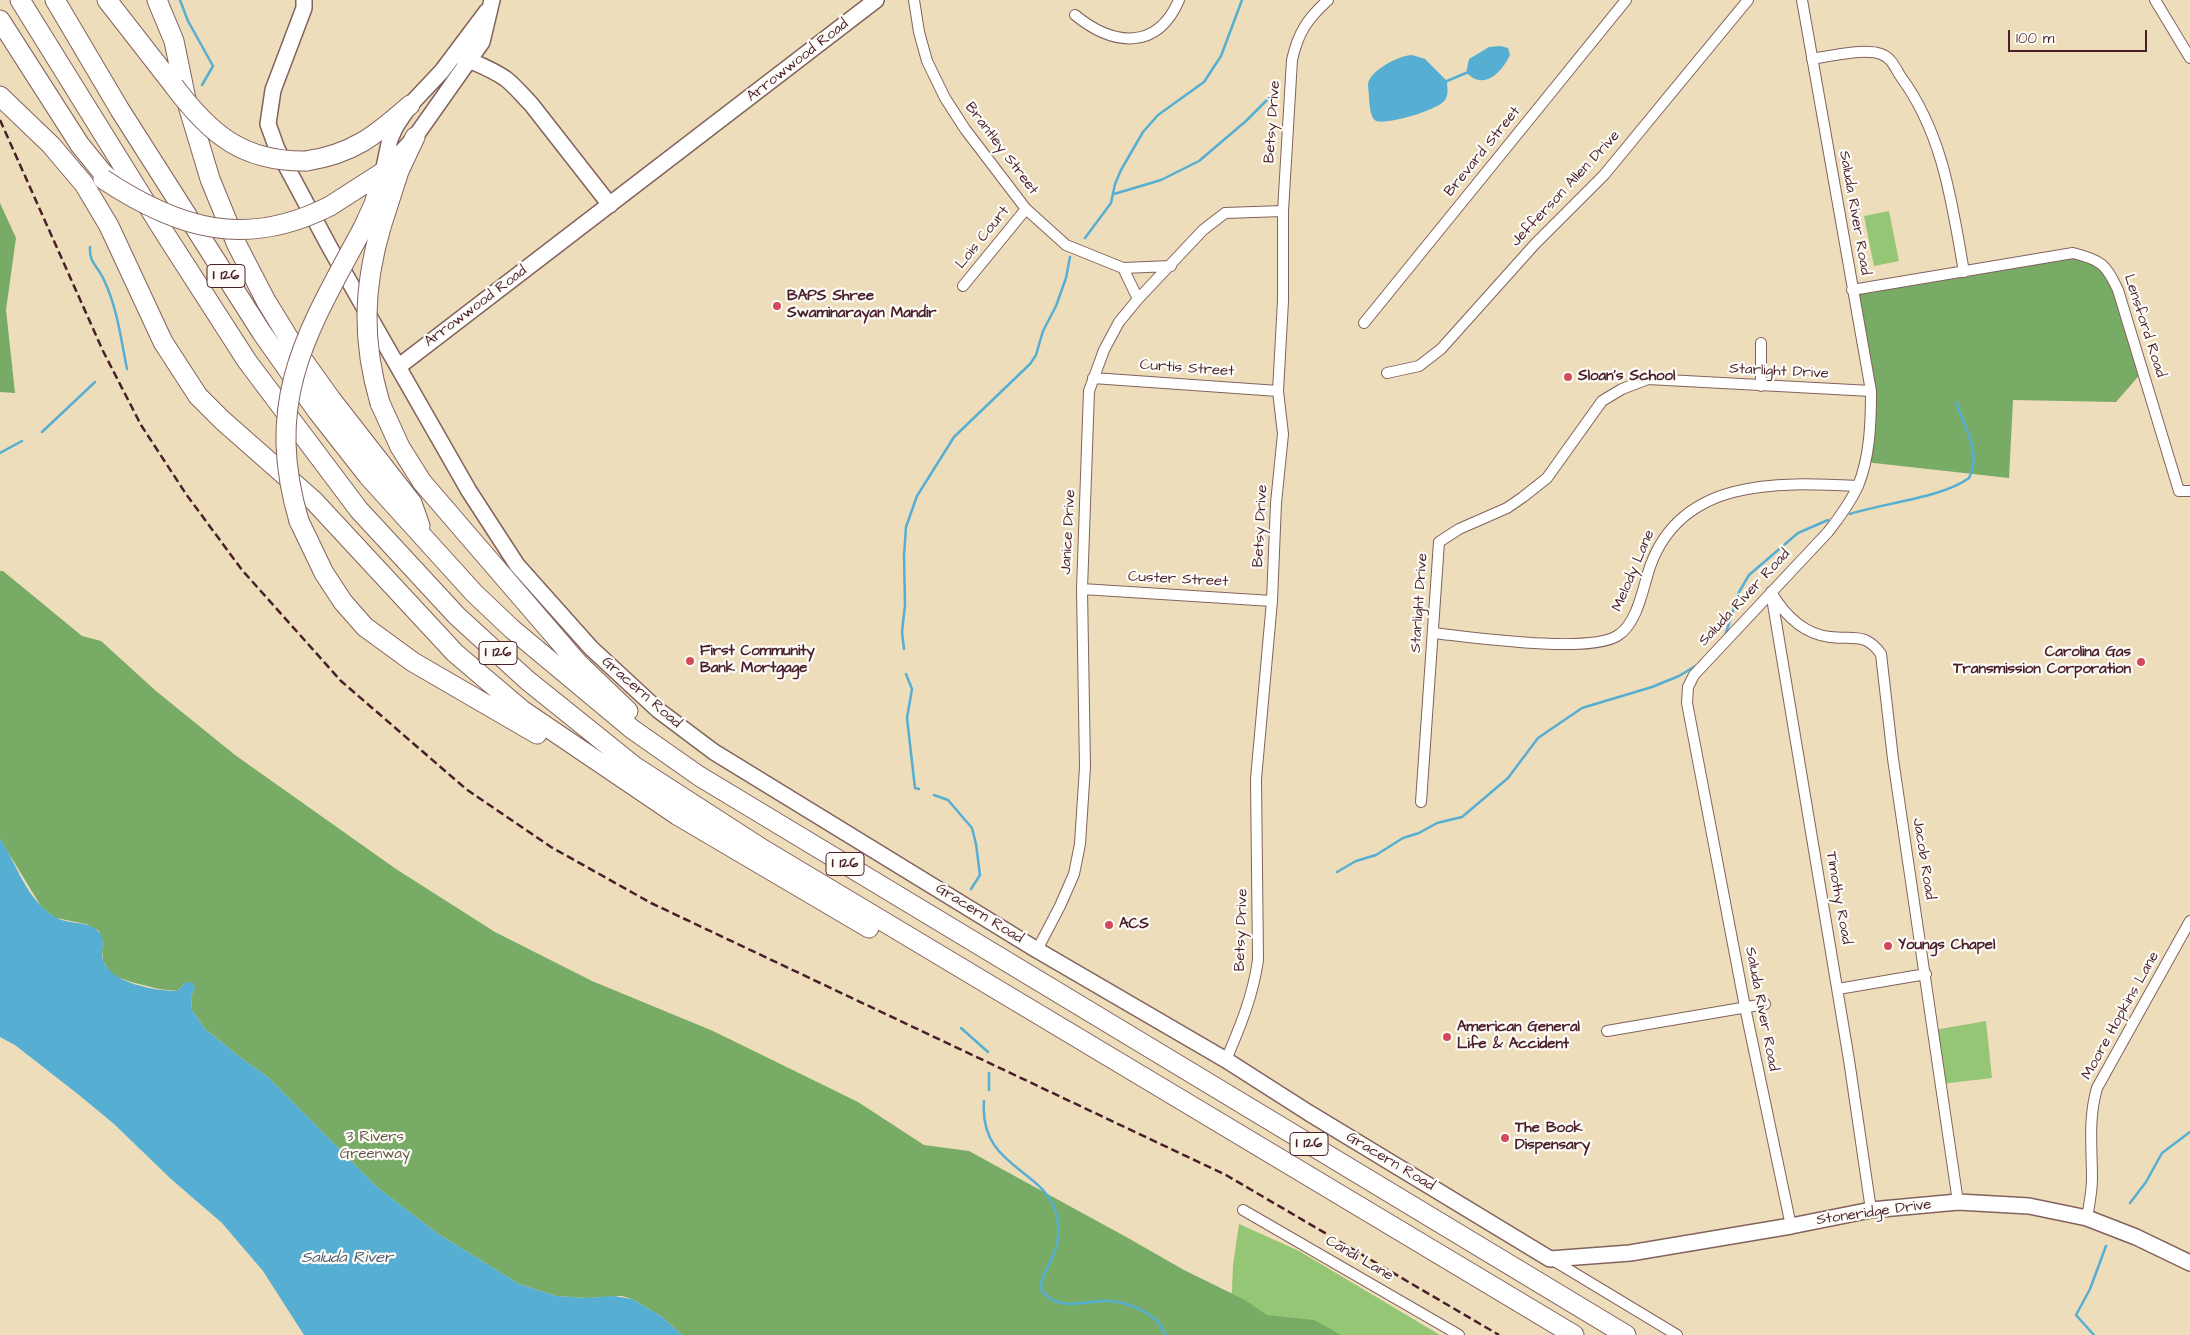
<!DOCTYPE html>
<style>
body{margin:0}
#map{position:relative;width:2190px;height:1335px;overflow:hidden;background:#eeddba;font-family:"Architects Daughter",sans-serif}
canvas{display:block}
.scale{position:absolute;left:2008px;top:30px;width:139px;height:22px;box-sizing:border-box;border:2px solid #4a1f2b;border-top:0;padding-left:6px;font-size:15px;line-height:18px;white-space:nowrap;color:#4a1f2b;-webkit-text-stroke:4px #fdfcf7;paint-order:stroke}
</style>
<div id="map">
<canvas width="2190" height="1335"></canvas>
<div class="scale">100 m</div>
</div>
<script>
const g = document.querySelector('canvas').getContext('2d');
g.lineJoin = 'round';
function fill(path, color) { g.fillStyle = color; g.fill(path, 'evenodd'); }
function trace(path, color, width, dash) { g.strokeStyle = color; g.lineWidth = width; g.lineCap = dash ? 'butt' : 'round'; g.setLineDash(dash || []); g.stroke(path); }
function label(font, color, halo, rows, align = 'center') {
  g.font = font + ' "Architects Daughter",sans-serif'; g.lineWidth = 4.5; g.setLineDash([]); g.textBaseline = 'middle'; g.strokeStyle = halo; g.fillStyle = color; for (const [text, x, y, turn = 0] of rows) {
    g.save(); g.translate(x, y); g.rotate((+turn || 0) * Math.PI / 180); g.textAlign = isNaN(turn) ? turn : align; if (halo) g.strokeText(text, 0, 0); g.fillText(text, 0, 0); g.restore();
  }
}
const green = new Path2D(`
 M1889,211L1899,261L1874,266L1864,216Z
 M1986,1021L1992,1078L1941,1084L1934,1030Z
 M1239,1224L1299,1251L1440,1335H1065L1231,1315L1233,1265Z`);
const forest = new Path2D(`
 M0,203L16,238L6,310L15,393L0,392Z
 M2073,253L2108,270L2143,371L2116,402L2013,400L2009,478L1865,462L1871,415L1852,290Z
 M0,571H3L82,636L101,641L156,691L235,755L396,869L495,932L592,981L713,1031L858,1102L924,1145L969,1151L1128,1238L1184,1270L1245,1300L1267,1315L1314,1320L1341,1335H682L661,1316L632,1299L622,1296L586,1298L556,1296L519,1284L437,1233L377,1187L268,1077L241,1058L205,1029L192,1010L191,997L195,987L184,984L177,991L159,989L131,982L117,977L109,971L103,961L102,950L103,942L99,931L86,924L56,918L42,908L0,839Z`);
const water = new Path2D(`
 M1500,46L1508,48L1510,55C1505,66 1493,82 1480,80C1474,80 1471,76 1466,73L1469,59L1489,47Z
 M1412,55L1425,59L1447,81C1447,88 1449,94 1445,100C1439,110 1386,125 1376,121C1370,117 1370,107 1369,99C1369,95 1368,88 1368,84C1370,70 1400,55 1412,55Z
 M0,839C17,864 27,901 55,917C68,925 86,920 98,931C107,939 100,950 103,960C110,983 156,991 177,991L186,982L193,983L195,987L191,997L192,1010L205,1029L241,1058L268,1077L377,1187L437,1233L519,1284L556,1296L586,1298L613,1296L632,1299L661,1316L682,1335H304L263,1271L222,1223L171,1179L114,1124L79,1095L15,1045L0,1037Z`);
const stream = new Path2D(`
 M180,0L188,21L213,66L202,85
 M1447,81L1466,73
 M1114,194L1161,180L1199,161L1246,121L1274,93
 M1085,238L1111,203L1115,184L1121,170L1143,132L1158,115L1204,82L1221,56L1242,0
 M90,247C89,263 97,265 103,278C117,306 121,339 127,369
 M42,432L95,382
 M0,453L22,441
 M1850,514C1883,503 1942,498 1969,478C1982,451 1964,429 1957,403
 M1725,636L1739,592L1749,575L1798,533L1828,520
 M904,649L902,632L905,605L904,556L906,527L917,496L954,437L1030,364L1036,355L1043,331L1056,306L1066,278L1070,257
 M906,674L912,689L907,718L915,788L919,789
 M934,795L948,800L972,828L976,844L980,875L971,889
 M1337,872L1356,861L1376,855L1403,838L1419,833L1437,823L1462,817L1508,778L1538,738L1582,708L1652,687L1679,676L1697,665
 M961,1028L988,1052
 M989,1073V1090
 M984,1101C979,1168 1044,1168 1056,1213C1060,1228 1059,1245 1052,1258C1047,1270 1040,1277 1041,1290C1059,1313 1084,1300 1109,1301C1125,1302 1143,1309 1155,1319C1160,1323 1162,1330 1166,1335
 M2130,1203L2146,1182L2162,1153L2190,1132
 M2094,1335L2076,1315L2090,1289L2106,1246`);
const street = new Path2D(`
 M914,0L919,32L927,61L945,98L965,129L1026,209L1066,245L1123,268L1171,266
 M2155,0L2190,58
 M1075,15C1113,46 1157,51 1179,0
 M1812,59C1830,56 1864,48 1881,54C1892,58 1895,68 1901,77C1943,134 1952,203 1964,272
 M1123,268L1138,299
 M963,286L1026,209
 M1852,290L2073,253C2101,260 2106,264 2118,290L2179,491H2190
 M1364,323L1626,0
 M1761,343V386
 M1387,373L1419,366L1441,349L1535,244L1604,175L1748,0
 M1093,378L1278,391
 M1082,589L1272,601
 M1771,592C1784,614 1803,634 1830,637C1854,640 1865,632 1881,654L1893,759L1958,1202
 M1772,598L1849,1060L1871,1210
 M1433,633C1471,637 1587,654 1617,636C1636,625 1642,593 1648,573C1677,477 1777,482 1858,486
 M1421,802L1439,542L1459,529L1507,508L1523,497L1547,478L1602,401L1622,389L1648,379L1871,391
 M1037,950L1060,906L1074,874L1080,844L1085,767L1082,589L1089,391L1104,350L1119,322L1138,299L1203,230L1225,213L1283,211
 M1838,989L1926,974
 M1607,1031L1765,1004
 M1226,1060C1240,1027 1253,996 1258,960L1256,779L1272,601L1276,503L1283,434L1278,391L1283,301V211L1292,60C1298,33 1307,19 1328,0
 M1243,1210L1459,1335
 M2087,1218C2089,1205 2092,1192 2092,1179C2092,1148 2088,1119 2097,1088L2190,921
 M1791,1226L1745,1007L1687,703L1688,687L1694,675L1828,532C1839,518 1850,503 1858,486C1870,457 1871,422 1871,391L1802,0
 M1551,1259L1677,1335`);
const secondary = new Path2D(`
 M304,0V8L273,90L268,124L277,149L329,246L469,491L517,565L591,648L658,710L714,752L1037,950L1226,1060L1309,1113L1550,1259L1630,1253L1791,1226L1871,1210L1958,1202L2029,1206L2087,1218L2136,1237L2190,1263
 M455,54C472,62 491,68 506,79C515,86 523,96 531,104L610,205
 M383,172L415,137L482,42L492,0
 M383,172L390,139L396,126L410,105L442,71L487,11
 M398,367L876,0`);
const highway = new Path2D(`
 M20,0L164,232L247,361L359,510L457,616L527,680L634,766L764,850L1574,1335
 M55,0L120,110L262,333L317,411L368,476L474,593L512,629L632,729L699,776L1626,1335
 M107,0L174,86
 M157,0L174,41L186,99L210,179L237,245L266,301L296,350L331,399L412,503L420,526
 M0,20L80,145L102,172L119,187
 M0,96L51,145L84,184L109,226L163,342L198,396L222,420L314,501L455,653L522,710L677,815L869,928
 M306,161C353,154 376,135 410,105
 M330,206L383,172
 M381,227L399,171L415,137
 M363,228L374,204L383,172
 M380,403L400,447L422,482L577,662L628,711
 M299,521L324,573L343,602L365,627L413,662L537,734`);
const rail = new Path2D(`
 M0,120L103,351L141,425L186,494L242,570L341,681L466,789L551,847L651,903L1226,1175L1499,1335`);
const highwayBridge = new Path2D(`
 M174,86C210,134 243,162 306,161
 M103,179C178,229 246,249 330,206
 M380,403C362,342 363,289 381,227
 M299,521C263,399 307,332 363,228`);
const markers = [
 [777,306,5,"#d1495b"],
 [1568,377,5,"#d1495b"],
 [690,661,5,"#d1495b"],
 [2141,662,5,"#d1495b"],
 [1109,925,5,"#d1495b"],
 [1888,946,5,"#d1495b"],
 [1447,1037,5,"#d1495b"],
 [1505,1138,5,"#d1495b"]
];
const shields = [
 [226,276,38],
 [498,653,38],
 [845,864,38],
 [1309,1144,38]
];
const shieldNames = [
 ["I 126",226,276],
 ["I 126",498,653],
 ["I 126",845,864],
 ["I 126",1309,1144]
];
const streetNames = [
 ["Arrowwood Road",798,61,-38],
 ["Betsy Drive",1273,122,-86],
 ["Brantley Street",1001,149,53],
 ["Brevard Street",1483,152,-51],
 ["Jefferson Allen Drive",1566,189,-47],
 ["Saluda River Road",1854,213,80],
 ["Lois Court",983,238,-51],
 ["Arrowwood Road",476,307,-37],
 ["Lensford Road",2144,326,72],
 ["Curtis Street",1187,369,4],
 ["Starlight Drive",1779,372,3],
 ["Betsy Drive",1261,526,-87],
 ["Janice Drive",1069,532,-87],
 ["Melody Lane",1634,571,-67],
 ["Custer Street",1178,580,3],
 ["Saluda River Road",1745,598,-47],
 ["Starlight Drive",1420,603,-86],
 ["Gracern Road",641,693,41],
 ["Jacob Road",1923,859,81],
 ["Timothy Road",1838,898,80],
 ["Gracern Road",979,914,32],
 ["Betsy Drive",1242,930,-88],
 ["Saluda River Road",1761,1009,79],
 ["Moore Hopkins Lane",2121,1016,-61],
 ["Gracern Road",1390,1162,31],
 ["Stoneridge Drive",1874,1213,-8],
 ["Candi Lane",1359,1259,30]
];
const poiNames = [
 ["BAPS Shree",787,297],
 ["Swaminarayan Mandir",787,314],
 ["Sloan's School",1578,377],
 ["First Community",700,652],
 ["Bank Mortgage",700,669],
 ["Carolina Gas",2131,653,"right"],
 ["Transmission Corporation",2131,670,"right"],
 ["ACS",1119,925],
 ["Youngs Chapel",1898,946],
 ["American General",1457,1028],
 ["Life & Accident",1457,1045],
 ["The Book",1515,1129],
 ["Dispensary",1515,1146]
];
const parkNames = [
 ["3 Rivers",375,1138],
 ["Greenway",375,1155]
];
const waterNames = [
 ["Saluda River",347,1259]
];
fill(green, '#95c675');
fill(forest, '#78ab66');
fill(water, '#56afd3');
trace(stream, '#56afd3', 2.5);
trace(street, '#83625d', 12);
trace(secondary, '#83625d', 18);
trace(highway, '#83625d', 21);
trace(street, '#fff', 10);
trace(secondary, '#fff', 15);
trace(highway, '#fff', 19);
trace(rail, '#4a1f2b', 2.5, [8, 4]);
trace(highwayBridge, '#83625d', 21, []);
trace(highwayBridge, '#fff', 19);
for (const [x, y, r, color] of markers) { const dot = new Path2D(); dot.arc(x, y, r, 0, 2 * Math.PI); g.fillStyle = color; g.fill(dot); trace(dot, '#fdfcf7', 2); }
for (const [x, y, w] of shields) { const box = new Path2D(); box.roundRect(x - w / 2, y - 11.5, w, 23, 4); g.fillStyle = '#fdfcf7'; g.fill(box); trace(box, '#4a1f2b', 1); }
label('bold 14px', '#4a1f2b', null, shieldNames);
label('15px', '#4a1f2b', '#fdfcf7', streetNames);
label('bold 15px', '#4a1f2b', '#fdfcf7', poiNames, 'left');
label('15px', '#645945', '#fdfcf7', parkNames);
label('italic 16px', '#4f596e', '#fdfcf7', waterNames);
</script>
